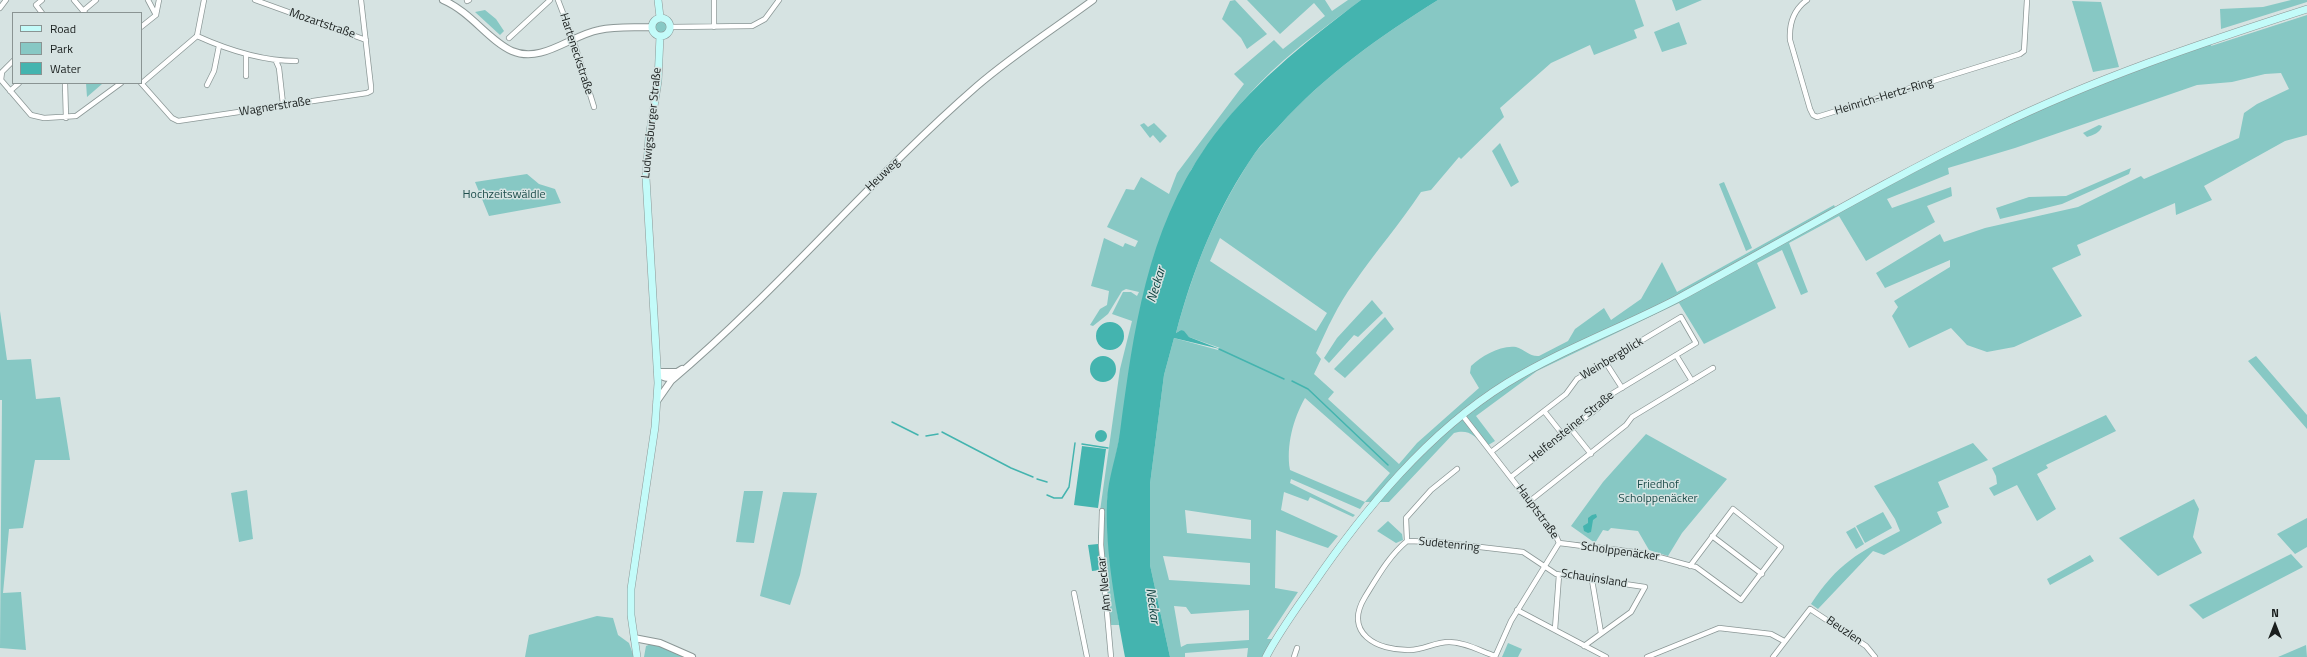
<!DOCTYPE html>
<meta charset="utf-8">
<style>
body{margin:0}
#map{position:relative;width:2307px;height:657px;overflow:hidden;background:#d6e3e2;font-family:"Titillium Web",sans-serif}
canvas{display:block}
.legend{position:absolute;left:12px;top:12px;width:130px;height:72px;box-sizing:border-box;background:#d6e3e2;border:1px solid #8a9493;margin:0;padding:5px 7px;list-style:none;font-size:12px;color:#191e1d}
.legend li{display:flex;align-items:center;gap:8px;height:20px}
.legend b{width:20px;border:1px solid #8a9493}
.north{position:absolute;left:2255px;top:605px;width:40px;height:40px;-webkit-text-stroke:3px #d6e3e2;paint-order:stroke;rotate:0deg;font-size:11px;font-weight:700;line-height:16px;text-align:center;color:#191e1d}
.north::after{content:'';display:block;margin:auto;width:14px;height:18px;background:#191e1d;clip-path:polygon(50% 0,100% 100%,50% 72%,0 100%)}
</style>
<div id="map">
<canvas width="2307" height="657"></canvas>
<ul class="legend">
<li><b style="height:5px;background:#c3fbf9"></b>Road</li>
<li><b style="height:11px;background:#87c8c4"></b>Park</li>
<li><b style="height:11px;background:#44b4af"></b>Water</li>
</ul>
<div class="north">N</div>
</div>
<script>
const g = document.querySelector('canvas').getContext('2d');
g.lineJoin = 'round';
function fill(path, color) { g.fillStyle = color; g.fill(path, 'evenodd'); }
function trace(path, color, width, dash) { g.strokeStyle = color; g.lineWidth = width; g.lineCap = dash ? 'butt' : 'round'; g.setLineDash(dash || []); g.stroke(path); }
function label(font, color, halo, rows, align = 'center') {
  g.font = font + ' "Titillium Web",sans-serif'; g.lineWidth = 3; g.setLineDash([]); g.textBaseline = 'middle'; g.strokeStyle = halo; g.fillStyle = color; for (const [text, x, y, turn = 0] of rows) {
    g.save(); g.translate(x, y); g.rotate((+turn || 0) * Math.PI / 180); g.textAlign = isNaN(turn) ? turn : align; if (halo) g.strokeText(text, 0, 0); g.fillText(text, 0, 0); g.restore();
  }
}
const green = new Path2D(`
 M1235,0L1267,34L1247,49L1241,38L1222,19L1230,1Z
 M1247,0H1325L1332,11L1348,0H1361C1335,20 1308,39 1284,60C1248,91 1217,130 1191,170L1119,440L1107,500L1108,541L1119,625H1111L1109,608H1105L1098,542L1100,511L1120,369L1132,321L1112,314L1123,292H1131L1137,296L1139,292L1126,289L1122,291L1108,314L1093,326L1090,325L1100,309L1107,305L1109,291L1091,286L1104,238L1123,247L1125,243L1135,247L1138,241L1107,227L1126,189L1134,190L1141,177L1169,194L1177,173L1244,84L1234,74L1274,40L1283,49L1325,16L1314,3L1280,34Z
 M1438,0H1635L1644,26L1634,30L1637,38L1594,55L1590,45L1551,63L1500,108L1504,117L1461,159L1459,157L1431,190L1421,192C1400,224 1375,252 1354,283C1338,304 1327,329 1316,353L1321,359L1314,374L1334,392L1328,399L1399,464L1417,443L1479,388L1470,373L1471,366C1482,356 1500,345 1516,347C1524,349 1530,357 1539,356L1568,341L1575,329L1604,308L1611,320L1641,299L1662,262L1677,292L1834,205L1838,213L1995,129L2074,95L2212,42L2211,46L2307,15V135L2285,141L2204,186L2212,200L2176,215L2175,203L2077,245L2081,255L2052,268L2082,316L2014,347L1987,352L1967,345L1951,328L1909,348L1892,316L1898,307L1894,301L1950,267V260L1885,288L1876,273L1940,234L1944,242L1985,228L2078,207L2141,176L2144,179L2239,138L2244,113L2257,104L2289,89L2281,73L2265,74L2232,82L2197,85L2015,148L1948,168L1949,174L1887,199L1892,208L1951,187L1952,196L1927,206L1935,222L1866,261L1839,216L1789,243L1808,292L1801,295L1782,250L1757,263L1776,308L1704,344L1679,303L1537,371L1476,416L1495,441L1485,447C1475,436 1469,429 1454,433L1389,502H1365L1360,509L1291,479L1290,483L1355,515L1353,517L1310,497L1308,501L1284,492L1281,510L1338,536L1328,548L1276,530L1275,588L1298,592L1267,639H1274L1264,657H1247L1248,648L1185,653V657H1170L1150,565V484L1164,375L1174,338L1218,350L1220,348L1189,337L1181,330L1176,333C1194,267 1216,211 1255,153C1262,144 1271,135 1279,126C1325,75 1380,36 1438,0ZM1220,238L1327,313L1316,331L1210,261ZM1305,398L1390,473L1365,502L1290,470C1286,446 1293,419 1305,398ZM1185,510L1251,520V539L1187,533ZM1163,556L1250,563V585L1169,580ZM1174,606L1186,607L1191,614L1249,610V640L1187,644L1181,647Z
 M1672,0H1702L1676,11Z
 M2291,0H2307V2L2221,29L2220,9L2263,7Z
 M2072,1L2101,2L2119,67L2093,72Z
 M485,10L496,19L504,31L500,35L475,12Z
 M654 27a7 7 0 1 1 14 0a7 7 0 1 1-14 0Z
 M1679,22L1687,44L1662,52L1654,32Z
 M86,83H102V84L87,97Z
 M1144,123L1148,127L1154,123L1167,136L1160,143L1153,135L1150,138L1140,125Z
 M2099,125L2102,126C2100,133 2093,135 2087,137L2083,133Z
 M1500,143L1519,182L1511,187L1492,151Z
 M2131,168L2129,174L2062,204L2000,219L1996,208L2029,197L2066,196Z
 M527,174L539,184L555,189L561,203L489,216L475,182Z
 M1724,182L1752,248L1746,251L1719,184Z
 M1372,300L1383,313L1358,337L1354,335L1329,363L1324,358L1337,338Z
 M0,311L7,360L31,359L36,399L60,397L70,460H35L23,528L9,529L3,593L21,592L26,650L0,648L2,400H0Z
 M1385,317L1394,329L1345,378L1334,369Z
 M2256,356L2307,415V429L2248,361Z
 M2106,415L2116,431L2046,465L2048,468L2037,474L2056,509L2037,521L2017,485L1994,496L1989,488L1997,484L1996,476L1992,468Z
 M1646,434L1727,479L1682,533L1668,556L1649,550L1638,531L1611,528L1608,531L1603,530L1595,543L1571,526L1603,482Z
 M1973,443L1988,460L1938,482L1949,507L1937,512L1942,523L1884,555L1873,551L1818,609L1811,604C1838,563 1858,553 1900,531L1895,519L1874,486Z
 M247,490L253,539L239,542L231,493Z
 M744,491H763L754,543L736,542Z
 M783,492L817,493L800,575L790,605L760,596Z
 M2194,499L2199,509L2193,537L2202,553L2158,576L2119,538Z
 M1883,512L1892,528L1865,543L1856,526Z
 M2307,518V547L2295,554L2277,534Z
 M1388,521L1402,534L1403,540L1396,543L1377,531Z
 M1855,527L1864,544L1856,549L1846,532Z
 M2291,554L2303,567L2203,619L2189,605Z
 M2090,555L2094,561L2050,585L2047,579Z
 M597,616L613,618L618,635L629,643L634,657H525L529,635Z
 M1508,643L1522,649L1518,657H1502Z
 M651,644L660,645L684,657H644L646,646Z
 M2306,645L2307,657H2278Z`);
const water = new Path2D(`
 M1361,0H1438C1380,36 1325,75 1279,126C1271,135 1262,143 1255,153C1217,208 1193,269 1176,333L1181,330L1184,331L1189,337L1220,349L1174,338L1164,375L1150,484V565L1170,657H1125C1116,607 1105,553 1107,501C1108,478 1117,455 1120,432C1134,329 1146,233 1207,145C1248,87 1304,43 1361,0Z
 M1096 336a14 14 0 1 1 28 0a14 14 0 1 1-28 0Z
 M1090 369a13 13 0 1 1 26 0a13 13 0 1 1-26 0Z
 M1095 436a6 6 0 1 1 12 0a6 6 0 1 1-12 0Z
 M1082,446L1106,449L1098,508L1074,505Z
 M1592,515L1596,514L1597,517L1593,520L1591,532L1588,533L1584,531L1583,526L1588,523V518Z
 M1098,544L1101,570L1092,571L1088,545Z`);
const stream = new Path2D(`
 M1219,349L1284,379
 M1292,381L1308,389L1388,465
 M892,422L918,435
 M942,432L1011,468L1033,477
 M926,436L938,434
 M1082,444L1108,448
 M1037,479L1047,482
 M1047,495L1054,498H1062L1069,487L1075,443`);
const minor = new Path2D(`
 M42,0L36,5L42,13
 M74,0L85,13
 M148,0L156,15
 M255,0L366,40
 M558,0L573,39L594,107
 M714,0V27
 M1807,0C1793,10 1789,24 1790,40L1810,109L1813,115L1817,117L2020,54L2024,51L2027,0
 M467,1L469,0
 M0,8L6,0
 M83,11L96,0
 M141,27L156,15L159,0
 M671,27L752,26L765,19L779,0
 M197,36C228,50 261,61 296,61
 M509,38L550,0
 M246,54V76
 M13,61L2,72L1,80L31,115L44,118L76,116L121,83
 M276,61L279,68L283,104
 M65,83L66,118
 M141,83L172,118L178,121L367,93L371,91V87L361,0
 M142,83L197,36L204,0
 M207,85L214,71L219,46
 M10,91L19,83
 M1676,355L1692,381
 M1606,363L1622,388
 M1544,411L1563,435
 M1463,416L1556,536L1559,543L1511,621L1495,657
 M1571,429L1591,454
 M1491,452L1566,394L1577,379L1681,317L1696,343L1605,398L1598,408L1511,477
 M1530,501L1626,425L1632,417L1713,368
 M1102,511L1101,545L1111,657
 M1712,536L1762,574
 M1407,541L1406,518L1431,490L1457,469
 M1559,543C1588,547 1617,549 1645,554C1662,557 1679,563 1696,567L1741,600L1781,547L1733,509L1690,566
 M1592,580L1601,633
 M1074,593L1087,657
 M1517,610L1606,657
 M1555,629L1559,575
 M1495,656C1480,651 1465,642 1449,642C1435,642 1423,650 1410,650C1377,651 1343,633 1365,597C1378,576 1389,556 1407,541L1437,542L1523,552L1556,574L1645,587L1631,612L1584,646
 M1294,657L1297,648
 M1647,657L1719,628L1771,634L1784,641
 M1773,657L1810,609L1866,646L1875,657`);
const tertiary = new Path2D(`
 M443,0C471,12 488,40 512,51C542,64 571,35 599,30C617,26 634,28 652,27
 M658,372H677L682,369
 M658,372C662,379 668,378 675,377
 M657,401L671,381C779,290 870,179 977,86C1013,55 1055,28 1093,0
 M634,638L660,643L692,657`);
const secondary = new Path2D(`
 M658,0L660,17
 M652 27a9 9 0 1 1 18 0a9 9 0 1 1-18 0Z
 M637,657L631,615V589L655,427L658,383L646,178L649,138L658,81L660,36
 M1266,657C1279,632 1296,609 1312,586C1364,510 1428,432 1507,383C1561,350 1621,328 1677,299C1782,242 1886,180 1994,128C2094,79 2201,43 2307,9`);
const streetNames = [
 ["Mozartstraße",322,24,19],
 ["Harteneckstraße",576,54,72],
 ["Heinrich-Hertz-Ring",1884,97,-17],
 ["Wagnerstraße",275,107,-9],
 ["Ludwigsburger Straße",652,123,-84],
 ["Heuweg",883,175,-44],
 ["Weinbergblick",1612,359,-31],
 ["Helfensteiner Straße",1572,427,-39],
 ["Hauptstraße",1537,512,54],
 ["Sudetenring",1449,545,6],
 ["Scholppenäcker",1620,552,8],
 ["Schauinsland",1594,579,9],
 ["Am Neckar",1105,584,-96],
 ["Beuzlen",1844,631,34]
];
const parkNames = [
 ["Hochzeitswäldle",504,195],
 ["Friedhof",1658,485],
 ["Scholppenäcker",1658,499]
];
const waterNames = [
 ["Neckar",1157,285,-73],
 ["Neckar",1152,606,82]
];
fill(green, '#87c8c4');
fill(water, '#44b4af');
trace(stream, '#44b4af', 1.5);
trace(minor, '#8b9796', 6);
trace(tertiary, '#8b9796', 8);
trace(secondary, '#8b9796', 8);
trace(minor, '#fff', 4.5);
trace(tertiary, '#fff', 6);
trace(secondary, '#c3fbf9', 7);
label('12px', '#191e1d', '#d6e3e2', streetNames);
label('12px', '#1f4f4d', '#d6e3e2', parkNames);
label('italic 13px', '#043a38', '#d6e3e2', waterNames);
</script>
